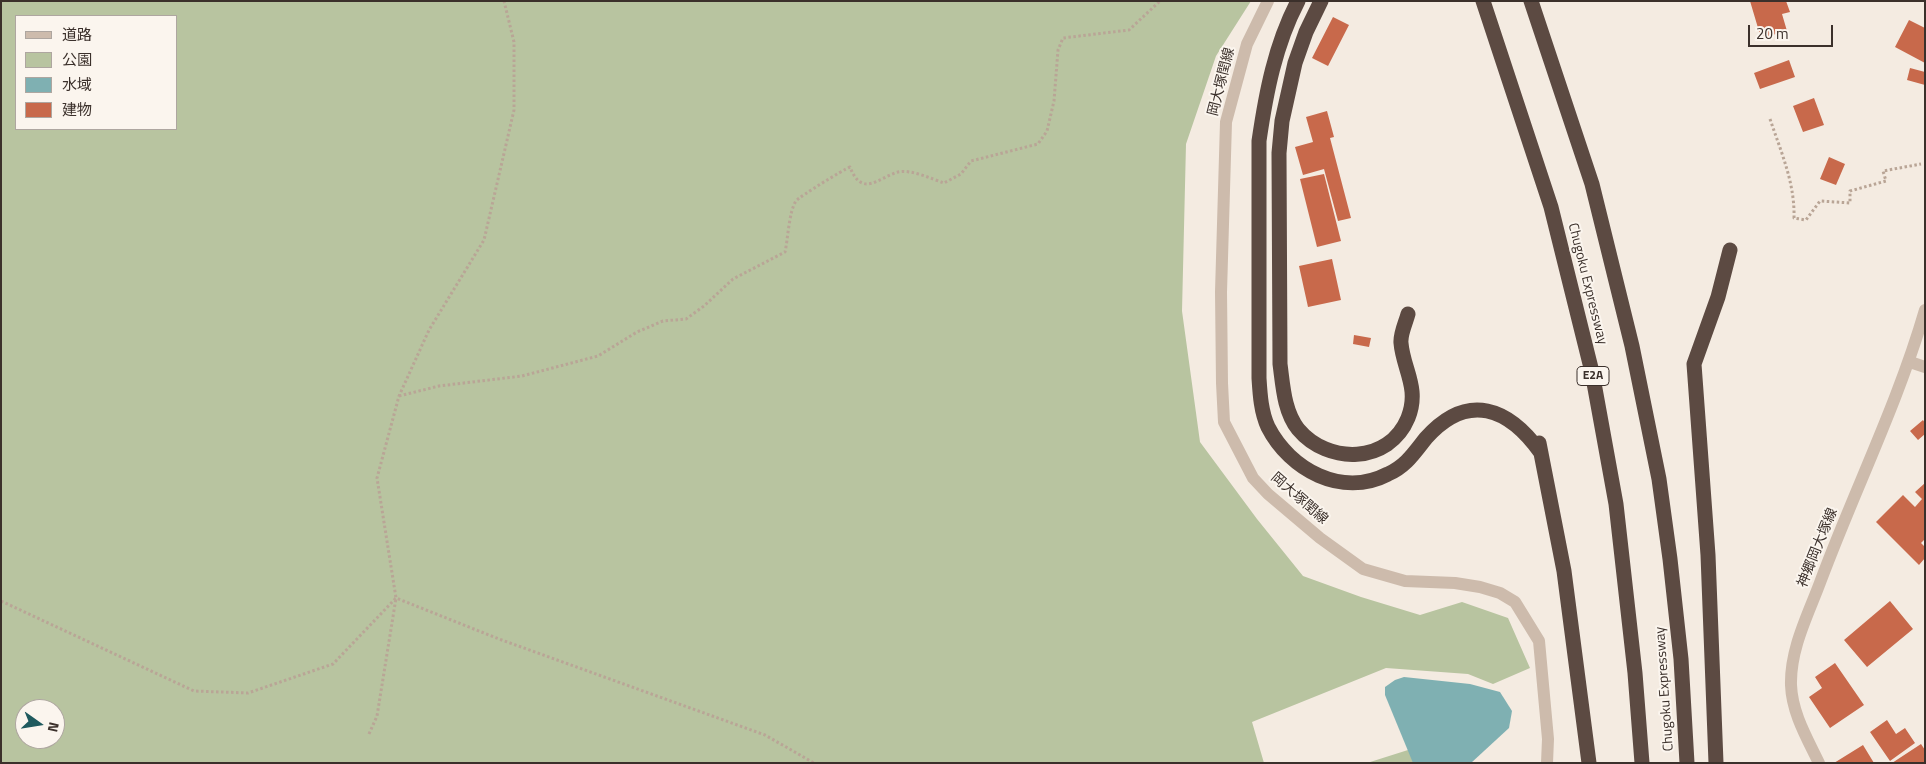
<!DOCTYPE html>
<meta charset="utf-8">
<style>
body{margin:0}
#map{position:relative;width:1926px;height:764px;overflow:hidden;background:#f4ebe1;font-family:"Titillium Web","Noto Sans JP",sans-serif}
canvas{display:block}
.frame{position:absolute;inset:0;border:2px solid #3b302b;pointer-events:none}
.legend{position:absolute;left:15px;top:15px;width:162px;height:115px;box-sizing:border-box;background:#fbf5ee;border:1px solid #aea6a0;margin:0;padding:6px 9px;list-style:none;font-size:15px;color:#3b302b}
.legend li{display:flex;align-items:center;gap:10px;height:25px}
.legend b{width:25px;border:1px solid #aea6a0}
.north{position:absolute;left:15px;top:699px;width:50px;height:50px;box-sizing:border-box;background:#fbf5ee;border:1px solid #aea6a0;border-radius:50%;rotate:103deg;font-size:14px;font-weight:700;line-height:20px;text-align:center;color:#3b302b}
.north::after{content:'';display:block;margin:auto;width:18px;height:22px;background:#1f5a5e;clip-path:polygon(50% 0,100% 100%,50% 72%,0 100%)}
.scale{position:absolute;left:1748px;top:25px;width:85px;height:22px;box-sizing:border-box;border:2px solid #3b302b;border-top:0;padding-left:6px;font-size:15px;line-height:18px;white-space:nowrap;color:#3b302b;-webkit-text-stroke:4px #fbf5ee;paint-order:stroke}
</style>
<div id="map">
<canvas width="1926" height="764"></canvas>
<div class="frame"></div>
<ul class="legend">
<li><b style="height:6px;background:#cdbbac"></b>道路</li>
<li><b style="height:14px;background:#b8c4a0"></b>公園</li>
<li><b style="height:14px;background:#7fb0b2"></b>水域</li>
<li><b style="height:14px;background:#c8694b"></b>建物</li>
</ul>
<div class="north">N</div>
<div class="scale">20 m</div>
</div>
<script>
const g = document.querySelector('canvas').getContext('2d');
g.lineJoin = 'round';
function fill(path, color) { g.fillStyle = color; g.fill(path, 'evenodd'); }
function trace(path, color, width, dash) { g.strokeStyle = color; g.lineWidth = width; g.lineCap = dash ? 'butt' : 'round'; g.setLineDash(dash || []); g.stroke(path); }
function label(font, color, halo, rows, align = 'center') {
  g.font = font + ' "Titillium Web","Noto Sans JP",sans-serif'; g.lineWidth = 4; g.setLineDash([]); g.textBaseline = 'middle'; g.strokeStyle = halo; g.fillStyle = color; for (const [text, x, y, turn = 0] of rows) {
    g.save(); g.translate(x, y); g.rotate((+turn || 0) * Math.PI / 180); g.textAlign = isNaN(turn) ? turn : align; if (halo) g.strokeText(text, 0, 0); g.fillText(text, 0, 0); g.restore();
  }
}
const green = new Path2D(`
 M1,1H1251L1216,56L1186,144L1182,311L1200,442L1257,519L1303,576L1361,597L1420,615L1462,602L1508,618L1530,668L1493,684L1468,674L1386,668L1252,722L1264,763H1ZM16,16H176V129H16ZM25,709H55V739H25Z
 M1408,750L1426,763H1367Z`);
const water = new Path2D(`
 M1404,677L1470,684L1500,692L1512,711L1509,728L1471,763H1413L1385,695V687L1395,680Z`);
const building = new Path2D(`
 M1750,1H1786L1790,12L1782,14L1787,31L1761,38Z
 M1333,17L1349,25L1328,66L1312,58Z
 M1909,20L1925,28V63L1895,47Z
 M1789,60L1795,77L1760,89L1754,73Z
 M1910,68L1925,72V85L1907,80Z
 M1814,98L1824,125L1803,132L1793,106Z
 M1327,111L1334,137L1330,138L1351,218L1338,221L1324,169L1303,175L1295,147L1313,142L1306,117Z
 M1829,157L1845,164L1836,185L1820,179Z
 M1324,174L1341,241L1317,247L1300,179Z
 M1332,259L1341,300L1308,307L1299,266Z
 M1354,335L1371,338L1369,347L1353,344Z
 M1923,420L1925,423V434L1918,440L1910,431Z
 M1925,483V539L1921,543L1925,547V558L1919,565L1876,522L1903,495L1915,507L1922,499L1915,492Z
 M1890,601L1913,629L1867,667L1844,640Z
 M1835,663L1864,705L1830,728L1809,697L1822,688L1815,677Z
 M1887,720L1896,734L1905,728L1915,743L1890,761L1870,732Z
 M1921,744L1925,750V763H1892Z
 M1863,745L1874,763H1834Z`);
const path = new Path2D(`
 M1770,119C1781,152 1795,183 1794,218L1806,220L1820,201L1850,203V191L1886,181L1883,171L1921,164
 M399,396L439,386L522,376L598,356L637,332L663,321L686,319L704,306L733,279L785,252C788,239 789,211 796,201C800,196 843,170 850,167C862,198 878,178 898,172C911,169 932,179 944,183L961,174L971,161L1038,144L1047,131L1054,101L1058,50L1063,38L1129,30L1160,1
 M1,601L194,691L248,693L333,664L396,598L499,639L765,735L814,763
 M369,734L377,716L396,598L377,478L399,396L429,330L484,240L514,110V42L504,1`);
const minor = new Path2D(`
 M1268,1L1247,44L1226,122L1221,292L1222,383L1224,422L1253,478L1268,494L1320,538L1363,569L1405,581L1455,583L1480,587L1500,593L1515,602L1539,641L1548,739L1547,763
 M1910,362L1925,367
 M1819,763C1807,738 1792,713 1791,685C1790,648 1809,613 1821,580C1855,489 1898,403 1925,310`);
const highway = new Path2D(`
 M1298,1C1275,45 1266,93 1259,141V378C1260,394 1261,412 1268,427C1290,470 1342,498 1388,474C1406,466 1414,453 1426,438C1468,391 1509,408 1541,453
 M1321,1L1306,32L1295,63L1282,121L1279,153L1280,364C1283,386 1284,411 1298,429C1328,465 1389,464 1408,418C1420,388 1403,369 1401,343C1400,334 1406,322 1408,314
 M1483,1L1551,207L1592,372L1616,504L1635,673L1642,763
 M1531,1L1592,184L1632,346L1659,479L1670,559L1681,659L1687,763
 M1539,443L1564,571L1589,763
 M1716,763L1708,555L1694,364L1718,297L1730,250`);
const shields = [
 [1593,376,32]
];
const shieldNames = [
 ["E2A",1593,376]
];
const streetNames = [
 ["岡大塚閏線",1222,82,-76],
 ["Chugoku Expressway",1587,284,76],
 ["岡大塚閏線",1299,499,41],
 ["神郷岡大塚線",1818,548,-68],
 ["Chugoku Expressway",1665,689,-94]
];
fill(green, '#b8c4a0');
fill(water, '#7fb0b2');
fill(building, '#c8694b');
trace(path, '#b9a596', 3, [2.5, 2.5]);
trace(minor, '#cdbbac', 12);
trace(highway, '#5c4a42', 15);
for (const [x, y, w] of shields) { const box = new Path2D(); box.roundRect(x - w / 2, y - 9.5, w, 19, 4); g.fillStyle = '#fbf5ee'; g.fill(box); trace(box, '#3b302b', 1); }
label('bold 12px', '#3b302b', null, shieldNames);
label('14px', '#3b302b', '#fbf5ee', streetNames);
</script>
